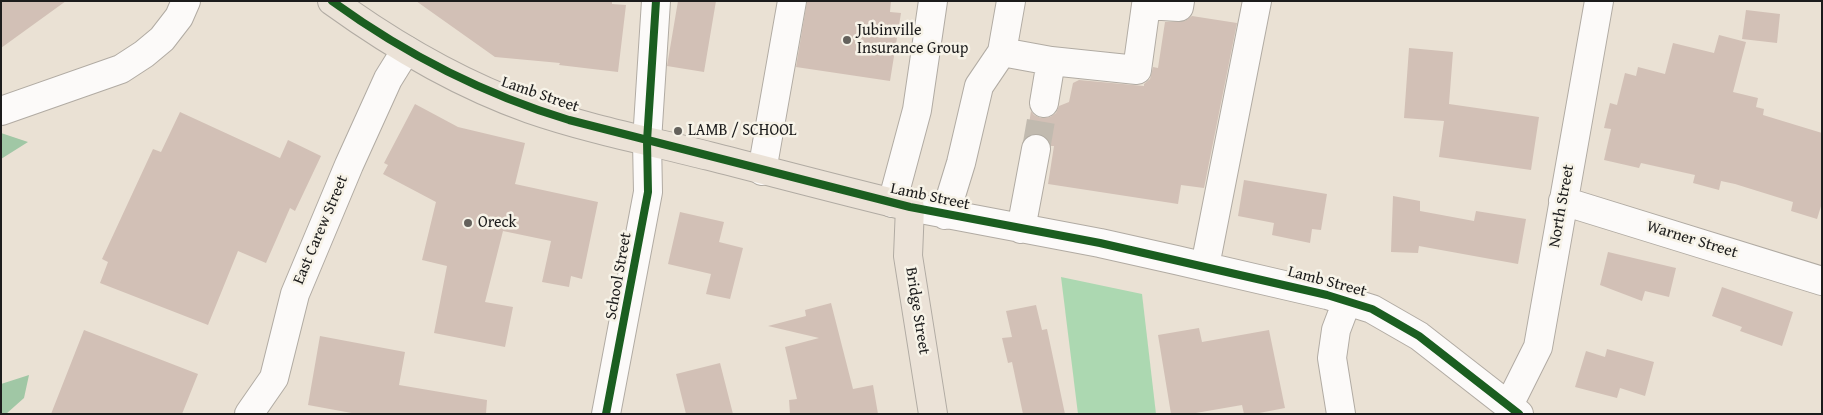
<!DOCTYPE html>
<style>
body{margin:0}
#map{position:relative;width:1823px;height:415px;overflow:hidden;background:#eae1d4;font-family:"Gentium Book Plus",serif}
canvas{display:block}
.frame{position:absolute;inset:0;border:2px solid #1c1c1c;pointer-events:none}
</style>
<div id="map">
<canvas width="1823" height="415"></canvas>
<div class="frame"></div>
</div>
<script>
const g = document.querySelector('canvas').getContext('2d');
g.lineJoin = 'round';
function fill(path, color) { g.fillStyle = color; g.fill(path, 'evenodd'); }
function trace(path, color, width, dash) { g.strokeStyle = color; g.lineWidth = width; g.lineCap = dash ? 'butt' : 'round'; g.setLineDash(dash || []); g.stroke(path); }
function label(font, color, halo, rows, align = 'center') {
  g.font = font + ' "Gentium Book Plus",serif'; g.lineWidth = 5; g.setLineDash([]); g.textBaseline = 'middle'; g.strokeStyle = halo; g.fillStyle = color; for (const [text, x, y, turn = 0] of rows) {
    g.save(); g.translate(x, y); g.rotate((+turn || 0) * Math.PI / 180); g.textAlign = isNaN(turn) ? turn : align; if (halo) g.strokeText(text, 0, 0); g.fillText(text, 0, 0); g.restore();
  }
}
const green = new Path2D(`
 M1061,277L1142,294L1156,414H1078Z`);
const forest = new Path2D(`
 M1,133L28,142L1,159Z
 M29,375L24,398L6,414H1V384Z`);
const building = new Path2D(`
 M1,1H66L1,48Z
 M416,1H612V4L626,5L618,72L559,65L560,63L495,57Z
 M678,1H716L704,72L667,66Z
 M807,1H891L890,12L901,13L890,81L796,67Z
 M1746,10L1780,14L1777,43L1742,39Z
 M1192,16L1237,23L1204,188L1181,185L1178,204L1048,184L1054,146H1051L1046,137L1039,134H1031L1027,137L1031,111L1034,115L1041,118L1050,117L1056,113L1059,106L1069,102L1073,83L1079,80L1144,86V84L1150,79L1153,67L1158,68L1165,22L1185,21Z
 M1719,35L1746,42L1733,92L1758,98L1756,107L1764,109L1763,115L1822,133V203L1817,219L1791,211L1793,202L1735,184L1721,181L1719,190L1693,183L1695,175L1641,163L1639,168L1604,160L1611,129L1604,128L1610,103L1617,105L1625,73L1636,76L1638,67L1665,74L1673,43L1714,53Z
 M1409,48L1453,52L1449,104L1539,117L1531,170L1439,157L1444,121L1404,118Z
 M415,104L458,127L525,143L515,184L598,202L582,279L571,276L569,287L542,282L551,241L503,231L485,302L513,307L505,347L434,333L447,266L422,260L436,202L383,174L388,165L384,163Z
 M180,112L280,158L288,140L321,156L295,211L290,208L266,263L238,251L208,325L100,283L108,262L102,259L153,149L161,152Z
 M1244,180L1327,194L1321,230L1312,229L1310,243L1272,235L1274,223L1238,216Z
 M1393,196L1420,201V211L1474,221L1476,211L1526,219L1518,264L1419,246L1418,253L1391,252Z
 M680,212L724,222L719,242L743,248L730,299L706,294L711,274L668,264Z
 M1608,252L1676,268L1669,297L1645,291L1642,301L1600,285Z
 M1722,287L1793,312L1782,346L1740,331L1742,327L1712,316Z
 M831,303L853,389L873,385L878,414H790L789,400L797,399L785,347L819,338L768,326L806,316L805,310Z
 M1036,305L1042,330L1047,329L1065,414H1023L1012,362L1008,363L1002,338L1012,337L1006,311Z
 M1199,328L1202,342L1269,330L1285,408L1254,414H1244L1242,405L1190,414H1171L1158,335Z
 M84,330L198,374L182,414H51Z
 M320,336L405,352L399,385L487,400L486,414H357L308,405Z
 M1607,349L1654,362L1645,396L1620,388L1617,398L1575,387L1586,351L1605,357Z
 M720,363L733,414H686L676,374Z`);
const minorTunnel = new Path2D(`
 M1036,149L1044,103`);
const minor = new Path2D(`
 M1002,52L1051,61
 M1044,103L1051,61L1137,70L1146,5L1179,7L1180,1
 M1,111L121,69L144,54L162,39L179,17L186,1
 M762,171L792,1
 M1563,201L1822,281
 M892,203L917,110L933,1
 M910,207L1100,243L1176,260L1327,295L1372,309L1419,336L1519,414
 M945,215L961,163L979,86L1002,52L1011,1
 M1021,229L1036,149
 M1205,266L1257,1
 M1509,405L1538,347L1599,1
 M249,414L274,378L295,294L349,165L388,79L406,50
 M606,414L648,192L647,141L656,1
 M1341,414L1332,358L1336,330L1347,301`);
const major = new Path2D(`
 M332,1C393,45 459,84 530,109C588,129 649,141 709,156C776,173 843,191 910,207L908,256L933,414`);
const cycleway = new Path2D(`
 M332,1C405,54 483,94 569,120L910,207L1100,243L1327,295L1372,309L1419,336L1519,414
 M606,414L648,192L647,141L656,1`);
const markers = [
 [847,40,5,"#64615c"],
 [678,131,5,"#64615c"],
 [468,223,5,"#64615c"]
];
const poiNames = [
 ["Jubinville",857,31],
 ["Insurance Group",857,49],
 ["LAMB / SCHOOL",688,131],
 ["Oreck",478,223]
];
const streetNames = [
 ["Lamb Street",540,95,19],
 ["Lamb Street",930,197,12],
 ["North Street",1562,206,-80],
 ["East Carew Street",321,230,-67],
 ["Warner Street",1692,240,17],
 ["School Street",619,276,-80],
 ["Lamb Street",1327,282,15],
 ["Bridge Street",917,311,81]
];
fill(green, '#acd8b1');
fill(forest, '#a0c7a5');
fill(building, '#d2c0b6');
trace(minorTunnel, '#c1baaf', 28, [28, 14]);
trace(minor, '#b1aba3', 30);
trace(major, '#b1aba3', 30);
trace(minor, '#fcfaf9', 28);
trace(major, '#ebe2d7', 28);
trace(cycleway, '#1b5e20', 8);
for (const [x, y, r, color] of markers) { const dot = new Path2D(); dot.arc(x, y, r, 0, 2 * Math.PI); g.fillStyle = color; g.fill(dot); trace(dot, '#f7f3e8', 2); }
label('16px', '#1c1c1c', '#f7f3e8', poiNames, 'left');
label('16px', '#1c1c1c', '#f7f3e8', streetNames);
</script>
